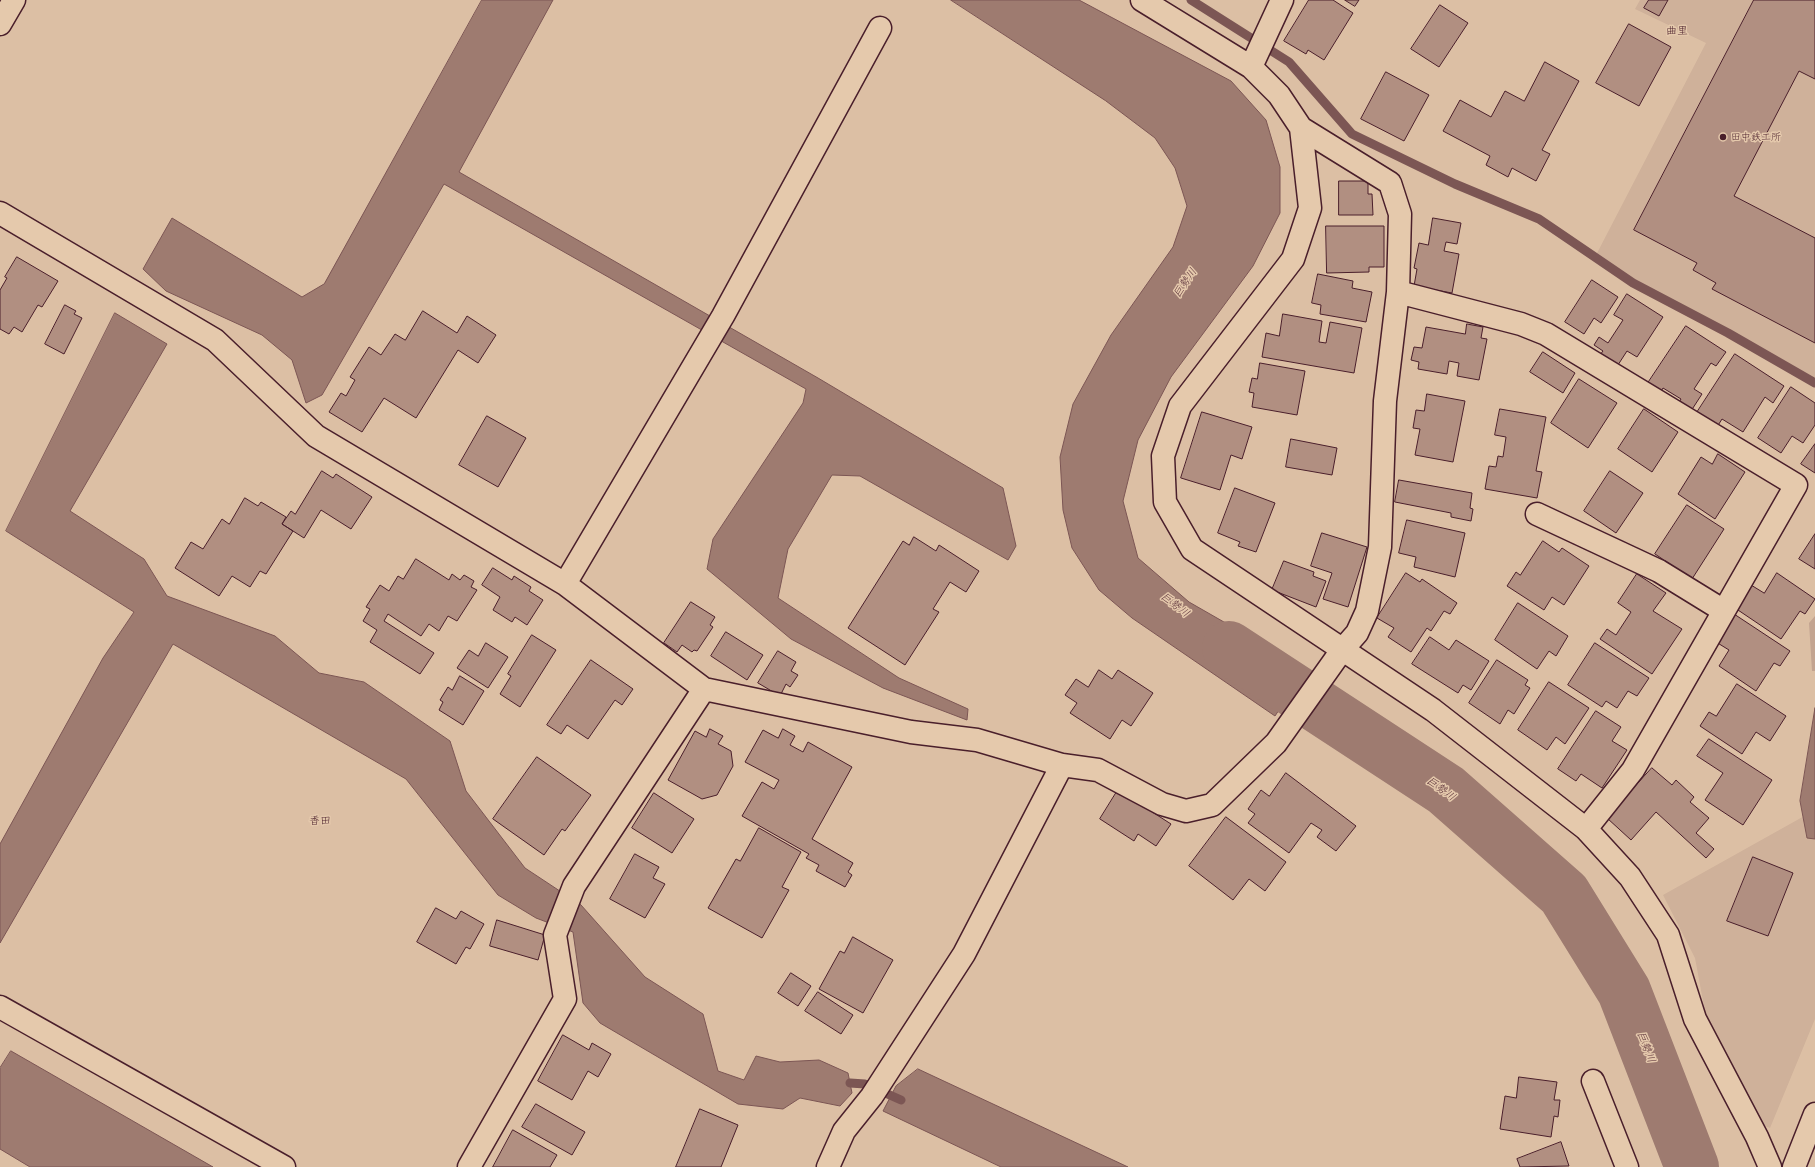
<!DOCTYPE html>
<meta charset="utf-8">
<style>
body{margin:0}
canvas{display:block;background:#dcbfa4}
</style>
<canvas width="1815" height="1167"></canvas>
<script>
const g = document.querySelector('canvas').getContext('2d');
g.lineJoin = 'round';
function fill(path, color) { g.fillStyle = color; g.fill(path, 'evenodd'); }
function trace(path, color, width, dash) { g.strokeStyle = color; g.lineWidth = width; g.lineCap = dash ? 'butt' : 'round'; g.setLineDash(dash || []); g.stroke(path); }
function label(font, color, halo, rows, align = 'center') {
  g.font = font + ' Delius,"Klee One",sans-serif'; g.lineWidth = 3; g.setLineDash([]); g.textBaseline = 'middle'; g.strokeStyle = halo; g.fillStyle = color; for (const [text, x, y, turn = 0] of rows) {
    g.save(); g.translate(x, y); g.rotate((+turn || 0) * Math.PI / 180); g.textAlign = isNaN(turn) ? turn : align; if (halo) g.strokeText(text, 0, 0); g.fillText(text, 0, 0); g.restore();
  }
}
const built = new Path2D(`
 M1640,0H1815V383L1728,333L1633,283L1595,257L1706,43L1635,9Z
 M1815,810V1019L1770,1128L1760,1124L1706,1017L1695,958L1663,895Z`);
const green = new Path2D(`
 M1815,616V671H1812L1809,623Z`);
const water = new Path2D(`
 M482,0H553L459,172L818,378L1003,488L1016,546L1008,560L860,476L832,475L788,549L778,598L899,678L968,709L967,720L883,688L791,639L707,569L713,539L803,403L806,389L444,184L322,395L306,403L292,360L262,335L166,291L143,269L172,218L302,297L324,284Z
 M951,0H1079L1231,81L1266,120L1280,167V213L1253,266L1171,377L1138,440L1123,501L1138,558L1189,602L1306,669L1275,716L1132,618L1099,590L1072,548L1063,510L1060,457L1073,404L1111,335L1173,247L1187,206L1175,168L1155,138L1106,101Z
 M115,313L167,344L70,511L144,559L167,596L275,636L319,673L364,682L450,741L466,791L525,868L581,905L645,977L703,1014L718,1071L744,1080L756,1056L780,1062L819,1060L848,1073L852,1093L840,1106L800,1098L783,1109L738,1104L600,1023L583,1003L573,932L536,918L498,895L406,779L173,644L0,943V844L103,658L134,612L6,531Z
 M1815,708V839L1807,838L1800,801Z
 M11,1051L213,1167H30L0,1149V1068Z
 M918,1069L1128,1167H1001L883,1111L896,1086Z`);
const stream = new Path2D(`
 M1191,0L1289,62L1352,134L1455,184L1539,219L1633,283L1728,333L1815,383
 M850,1083L865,1084L901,1100`);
const river = new Path2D(`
 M1229,648L1446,790L1564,894L1624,991L1692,1167`);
const building = new Path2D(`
 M1309,0H1333L1353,13L1324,60L1308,50L1306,54L1284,41Z
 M1345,0H1359L1355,6Z
 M1649,0H1668L1659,16L1644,8Z
 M1754,0H1815V79L1799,71L1734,196L1815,238V343L1712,289L1716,283L1693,270L1697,263L1634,230Z
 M1440,5L1468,23L1439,67L1411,49Z
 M1629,24L1671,47L1639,106L1596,83Z
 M1545,62L1579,81L1542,150L1550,154L1536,181L1512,168L1508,177L1486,165L1490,156L1443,131L1460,100L1491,117L1505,91L1524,101Z
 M1386,72L1429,95L1404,141L1361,119Z
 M1339,181H1368V194H1372L1373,215H1339Z
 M1433,218L1461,223L1457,244L1446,242L1444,251L1459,254L1452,293L1414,286L1417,269L1414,268L1419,243L1428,245Z
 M1326,226H1384V267H1369V272L1327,273Z
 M17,257L58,281L42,307L38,305L22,332L14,327L9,334L0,329V290L7,278L5,277Z
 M1318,274L1353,281L1352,288L1372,292L1366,322L1320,314L1321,305L1312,303Z
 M1592,280L1618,297L1601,323L1594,318L1584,334L1565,322Z
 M1627,294L1663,317L1637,357L1627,351L1616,368L1599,356L1603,351L1594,345L1599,337L1608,343L1623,320L1614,315Z
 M65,305L76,311L74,314L82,318L64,354L45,344Z
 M423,311L457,333L467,316L496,335L478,363L458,350L416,418L384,398L362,432L329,412L341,393L346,396L355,380L350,377L369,347L381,355L395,334L405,340Z
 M1283,314L1322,321L1319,342L1326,343L1330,322L1362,328L1354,373L1262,357L1266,333L1279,336Z
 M1467,324L1483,327L1481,338L1487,339L1479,380L1457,376L1459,363L1449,361L1447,374L1418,369L1419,362L1411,360L1414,347L1422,348L1426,327L1465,334Z
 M1686,326L1726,352L1716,366L1711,363L1694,389L1702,394L1691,411L1678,404L1681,399L1663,388L1659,395L1646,386Z
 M1543,352L1575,373L1563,393L1530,372Z
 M1735,354L1784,386L1773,403L1765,397L1743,432L1722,419L1717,427L1696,414Z
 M1260,363L1305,371L1297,415L1252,407L1254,393L1249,392L1252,378L1257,379Z
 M1579,379L1617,403L1588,448L1551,423Z
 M1791,387L1815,403V425L1803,443L1792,436L1781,453L1758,438Z
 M1427,394L1465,401L1453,462L1415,455L1420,429L1413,428L1416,410L1424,411Z
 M1500,409L1546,417L1536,471L1542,472L1537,498L1485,489L1489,466L1496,467L1498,456L1503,457L1506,437L1495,435Z
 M1644,409L1678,432L1652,472L1618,449Z
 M1202,412L1252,427L1242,459L1231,455L1220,490L1181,478Z
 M487,416L526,438L498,487L459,465Z
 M1291,439L1337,448L1332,475L1286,467Z
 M1815,444V473L1801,464Z
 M1718,454L1745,472L1715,519L1678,494L1701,457L1712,464Z
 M322,471L333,478L336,474L372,497L351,529L321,510L304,538L282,524L291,511L295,514Z
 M1610,471L1643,493L1616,533L1584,511Z
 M1399,480L1472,493L1470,508L1473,509L1471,521L1451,517V513L1395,502Z
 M1235,488L1275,503L1256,552L1238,546L1240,542L1218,533Z
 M245,498L258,506L261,502L286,517L282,524L293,531L266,574L260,571L250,587L232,576L219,596L175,568L191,542L203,549L222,519L229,524Z
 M1687,505L1724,529L1692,579L1655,554Z
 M1407,520L1465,533L1455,577L1414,567L1416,557L1399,553Z
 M1322,533L1367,547L1348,607L1323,599L1332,573L1311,566Z
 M1815,534V569L1799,559Z
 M914,537L936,551L939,545L979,571L966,592L950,582L933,609L939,612L905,665L848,628L903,541L909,545Z
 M1543,541L1559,552L1562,548L1589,566L1564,605L1552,597L1544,610L1507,586L1516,572L1520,575Z
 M416,559L449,580L452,574L460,580L464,575L474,581L471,587L477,590L457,621L448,616L439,631L429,624L421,636L388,614L384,621L434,653L420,674L370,642L377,630L363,621L370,609L366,607L380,585L389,591L398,576L403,579Z
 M1284,561L1314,572L1313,576L1326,581L1316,607L1272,590Z
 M493,568L512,580L514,576L531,587L529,591L543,600L527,625L515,617L512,622L493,610L500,597L482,585Z
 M1406,573L1420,582L1422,579L1457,603L1450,614L1444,611L1431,631L1427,628L1411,652L1388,637L1394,628L1377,618Z
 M1777,573L1815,599L1805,614L1800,611L1781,639L1735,608L1751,585L1764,593Z
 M1637,574L1666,593L1653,611L1682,629L1652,674L1600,639L1607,629L1616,635L1631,612L1618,603Z
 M691,602L715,617L710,625L713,627L697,651L694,650L692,652L682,645L677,652L664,643Z
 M1518,603L1568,636L1556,656L1549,651L1537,669L1495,640Z
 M1734,614L1790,651L1780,666L1774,663L1756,691L1719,666L1729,650L1716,642Z
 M726,632L763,655L747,680L711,656Z
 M532,635L556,650L520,707L500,694L511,676L508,674Z
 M1430,637L1449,650L1456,640L1489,661L1471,690L1463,685L1458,693L1412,664Z
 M486,643L508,657L488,688L457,668L469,650L478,656Z
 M1595,643L1649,678L1637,696L1628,691L1617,708L1606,701L1602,707L1568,685Z
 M778,651L796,662L791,671L798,675L790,687L786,684L780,696L758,683Z
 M591,660L633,689L622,705L615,700L588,739L567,725L561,734L547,725Z
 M1497,660L1528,680L1525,685L1530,688L1514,714L1508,710L1500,724L1469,703Z
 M1099,670L1112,679L1118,670L1153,693L1131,726L1122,720L1110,739L1070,713L1077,703L1065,695L1076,679L1088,687Z
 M460,676L484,691L463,725L439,710L443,702L440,700L448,687L452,690Z
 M1549,682L1589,708L1565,744L1556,737L1547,750L1518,730Z
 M1737,684L1786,716L1770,741L1756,732L1742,754L1700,726L1709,712L1716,716Z
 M1596,711L1621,727L1612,741L1627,750L1602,788L1581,774L1576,781L1558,769Z
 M710,729L723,736L718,744L731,751L733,766L717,795L702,799L668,780L695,731L706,737Z
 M783,729L795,736L790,745L803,752L808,742L852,767L812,839L853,863L848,872L852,875L845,887L816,871L819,865L806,858L809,854L742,816L762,782L774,789L779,780L745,762L763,730L778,738Z
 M1709,739L1772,780L1743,825L1705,800L1723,773L1697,756Z
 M537,757L591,795L565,831L562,829L544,855L493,819Z
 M1652,768L1672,785L1676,780L1694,797L1690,802L1709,818L1696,833L1714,849L1706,858L1656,812L1631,840L1607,818Z
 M1286,773L1356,826L1336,851L1317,837L1322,830L1311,823L1289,853L1248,823L1255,814L1248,809L1261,790L1269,796Z
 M1118,790L1171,824L1156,846L1138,834L1134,841L1100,819Z
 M654,793L694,819L672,853L632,828Z
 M1226,817L1286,862L1265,891L1249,879L1233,900L1189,866Z
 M759,828L801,852L782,887L789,890L762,938L708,908L736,859L740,861Z
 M635,854L659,867L653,878L665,884L645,918L610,899Z
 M1753,857L1793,873L1768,936L1727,921Z
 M436,908L456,919L461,911L484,924L470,949L466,947L456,964L417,942Z
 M497,920L545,935L538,960L490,946Z
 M853,937L893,960L863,1013L819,989L840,951L844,953Z
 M791,973L811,986L798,1006L778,993Z
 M818,992L853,1015L841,1034L805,1011Z
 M563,1035L589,1050L592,1043L611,1054L598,1077L588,1071L572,1100L538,1081Z
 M1519,1077L1557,1082L1554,1100H1560L1558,1117L1554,1116L1551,1137L1500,1129L1505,1096L1516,1098Z
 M536,1104L585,1132L572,1155L522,1127Z
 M700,1109L738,1125L721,1167H676Z
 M513,1130L557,1155L550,1167H493Z
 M1561,1142L1569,1166L1520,1167L1517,1159Z`);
const minor = new Path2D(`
 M1142,0L1251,67L1279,95L1301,128L1310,208L1293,259L1180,406L1163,456L1165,502L1192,549L1433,710L1586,829L1630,877L1668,935L1695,1019L1757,1137L1770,1167
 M0,24L14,0
 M1251,67L1282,0
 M0,213L215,340L316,436L565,584L704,689L911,732L977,740L1062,765L1098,770L1162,804L1186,811L1212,805L1276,743L1342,650L1357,633L1367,611L1380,547L1385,401L1398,292L1400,214L1390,183L1301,128
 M1398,292L1521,324L1546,334L1796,485L1633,770L1586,829
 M1537,514L1659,571L1724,611
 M565,584L723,316L880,28
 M0,1007L284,1167
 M1593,1081L1627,1167
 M469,1167L565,999L555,935L574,886L704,689
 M828,1167L844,1131L872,1096L964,954L1062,765`);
const tertiary = new Path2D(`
 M1794,1167L1815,1114`);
const markers = [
 [1723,137,4,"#4a1f2b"]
];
const poiNames = [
 ["田中鉄工所",1731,137]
];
const neighbourhoodNames = [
 ["曲里",1677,31],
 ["香田",320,821]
];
const waterNames = [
 ["巨勢川",1185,283,-56],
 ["巨勢川",1175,605,38],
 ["巨勢川",1441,789,36],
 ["巨勢川",1646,1047,69]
];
fill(built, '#cfb19a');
fill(green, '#c3a490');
fill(water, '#9e7b70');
trace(water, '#7c5654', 1);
trace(stream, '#7c5654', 9);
trace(river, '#9e7b70', 54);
fill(building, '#b18f81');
trace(building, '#4a1f2b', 1);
trace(minor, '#4a1f2b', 25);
trace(tertiary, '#4a1f2b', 25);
trace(minor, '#e5c9ac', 22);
trace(tertiary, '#e5c9ac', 22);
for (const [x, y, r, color] of markers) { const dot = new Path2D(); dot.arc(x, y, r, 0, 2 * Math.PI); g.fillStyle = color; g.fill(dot); trace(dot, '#e5c9ac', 1.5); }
label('10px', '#4a1f2b', '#e5c9ac', poiNames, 'left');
label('11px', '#4a1f2b', '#e5c9ac', neighbourhoodNames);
label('italic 11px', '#5b3139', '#e5c9ac', waterNames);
</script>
